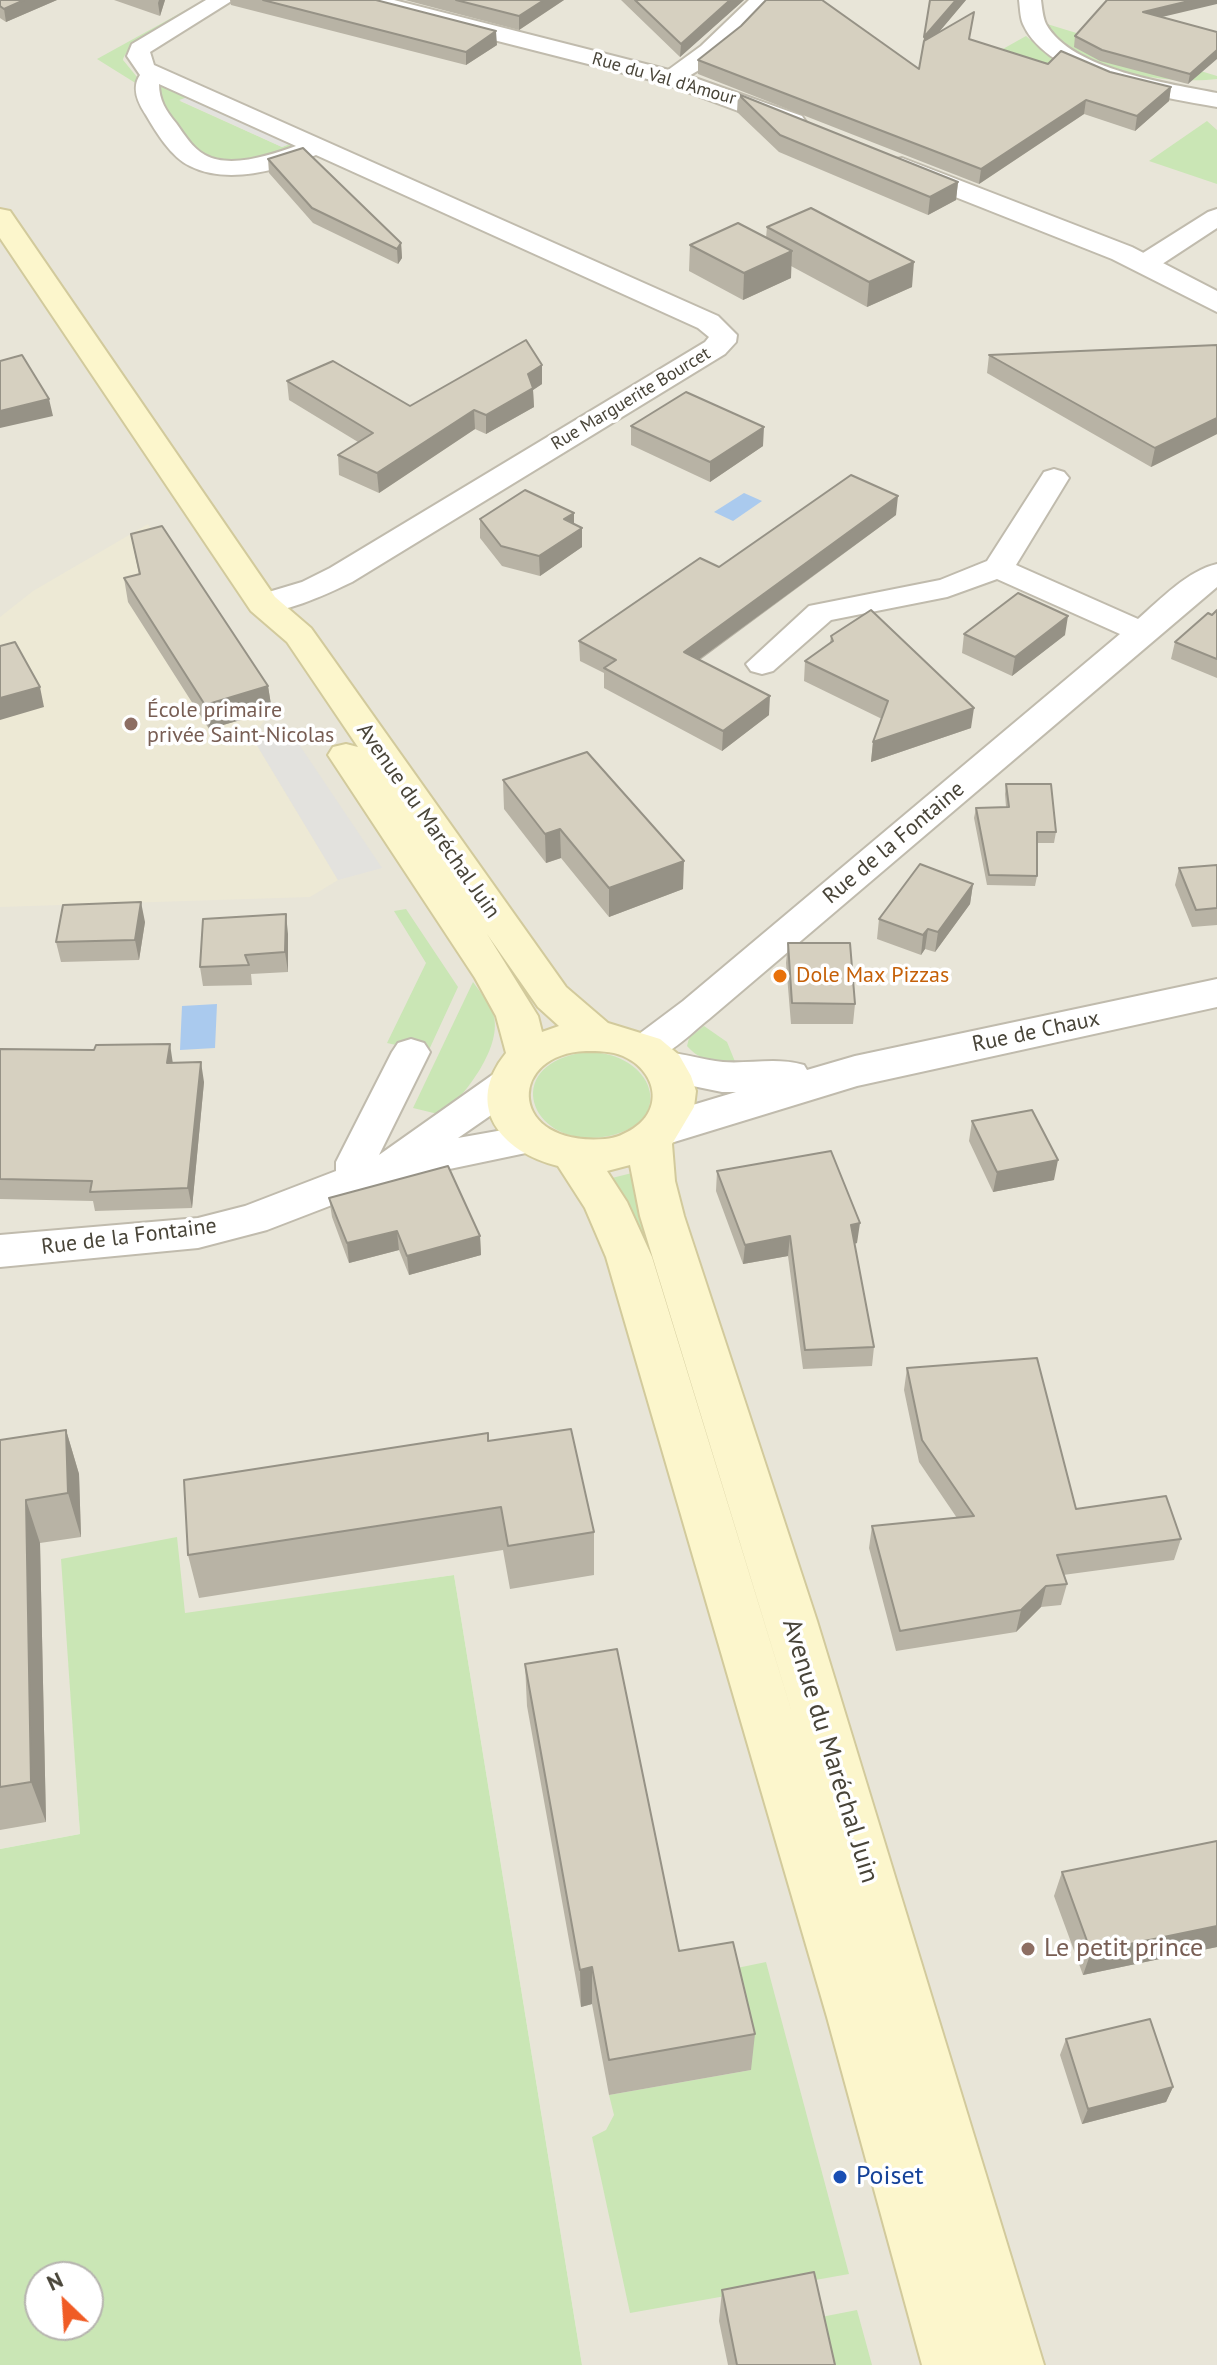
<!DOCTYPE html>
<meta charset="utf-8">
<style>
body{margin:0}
#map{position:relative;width:1217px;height:2365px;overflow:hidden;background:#f4f2ea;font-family:"PT Sans",sans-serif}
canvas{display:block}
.north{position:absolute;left:24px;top:2261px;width:80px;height:80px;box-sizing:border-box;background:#fff;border:2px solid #b6b4af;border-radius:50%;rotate:335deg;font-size:22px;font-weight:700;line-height:32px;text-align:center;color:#484438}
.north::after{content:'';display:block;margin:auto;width:28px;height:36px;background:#f05c25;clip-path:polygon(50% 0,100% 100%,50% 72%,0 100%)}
</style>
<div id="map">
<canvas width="1217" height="2365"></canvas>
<div class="north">N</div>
</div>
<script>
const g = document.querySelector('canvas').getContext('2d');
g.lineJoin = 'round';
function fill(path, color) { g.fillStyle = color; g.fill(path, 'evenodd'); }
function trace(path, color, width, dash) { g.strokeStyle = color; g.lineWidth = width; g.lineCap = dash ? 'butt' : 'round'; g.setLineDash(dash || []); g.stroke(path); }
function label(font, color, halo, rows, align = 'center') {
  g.font = font + ' "PT Sans",sans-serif'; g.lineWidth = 7; g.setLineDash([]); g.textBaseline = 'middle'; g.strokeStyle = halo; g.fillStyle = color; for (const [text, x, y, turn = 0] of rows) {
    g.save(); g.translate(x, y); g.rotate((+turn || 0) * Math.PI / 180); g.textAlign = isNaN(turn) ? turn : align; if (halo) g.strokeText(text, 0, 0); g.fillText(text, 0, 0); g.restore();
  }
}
const residential = new Path2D(`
 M0,0H1217V2365H582L454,1575L184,1614L62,1559L80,1834L0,1849Z`);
const education = new Path2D(`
 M148,524L272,711L252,737L338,880L310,897L0,907V617L33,591Z`);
const green = new Path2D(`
 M204,0H211C191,11 128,39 123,60L137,77V84L97,59Z
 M1047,24L1217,76V79C1172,85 1067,72 1047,24Z
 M1026,36L1048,55L1085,74L994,54Z
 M158,84L188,97L180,101L282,147L292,143L293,149C240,163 215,176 177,128C164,112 158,105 158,84Z
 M1207,121L1217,130V184L1149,161Z
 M406,909L458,987L428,1052L387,1043L426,963L394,911Z
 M473,982C480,992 489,1002 493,1013C504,1046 465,1095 442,1115L413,1108Z
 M704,1026L727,1042L736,1064C716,1062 701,1062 687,1046L689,1038Z
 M586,1052C653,1051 679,1121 609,1136C531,1152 497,1064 586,1052Z
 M640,1171L656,1246L639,1249L612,1178Z
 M177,1537L185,1613L454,1575L582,2365H0V1849L80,1834L61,1559ZM88,2277V2325H40V2277Z
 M766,1962L849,2274L630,2313L592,2137L606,2130L614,2115L609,2095L751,2070L708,1974Z
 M857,2310L872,2365H822L811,2319Z`);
const parking = new Path2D(`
 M188,97L292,143L282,147L179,100Z
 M286,725L382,868L338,880L252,737Z`);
const water = new Path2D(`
 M744,493L762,501L733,521L714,512Z
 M217,1004L215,1048L180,1050L182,1006Z`);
const minor = new Path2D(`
 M206,0H233L150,52L154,65L718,316L737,335L736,342L725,354L352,582C327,594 279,617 252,611L247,604L252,597L302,582L330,568L705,342L709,337L698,328L316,155C280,170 227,185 190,166C171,157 156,132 146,115C138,103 131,88 140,75L127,56L132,44ZM159,84L296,146C271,155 230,169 205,155C192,148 184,134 176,123C166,111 159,100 159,84Z
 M749,0H773C757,22 690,89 664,83L660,78L664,73L701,46Z
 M1019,0H1041C1042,8 1043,18 1046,24C1071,70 1171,84 1217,93V107C1163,97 1048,81 1023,24C1020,17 1020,7 1019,0Z
 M1217,209V228L1153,270H1135L1131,264L1135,258L1208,212Z
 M1054,469L1064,472L1069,478L1016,565L1138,619C1161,599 1187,571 1217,564V587L709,1019C686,1037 661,1067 631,1058L625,1049L631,1040L683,1001L1120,634L997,579L947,597L831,620L773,671L762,674L751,671L746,664L809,606L940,580L987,561L1044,472Z
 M411,1039L424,1043L430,1052L379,1155L495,1073L509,1069L523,1073L528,1083L523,1093L458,1138L531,1125L545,1129L551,1139L545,1149L397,1180L267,1230L198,1248L0,1267V1235L198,1218L245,1206L336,1171V1162L392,1052L398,1043Z`);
const tertiary = new Path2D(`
 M353,0H394L681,73L802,116L806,122L802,128H784L663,83L356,5Z
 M902,158L1132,247L1217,291V312L1112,259L892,172L888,166L892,160Z
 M1217,979V1007L857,1086L661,1146L646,1141L639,1130L646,1119L736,1092H722L649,1077L643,1066L649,1055C674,1048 697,1060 723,1062C750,1064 777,1057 804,1065L807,1070L855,1056Z`);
const secondary = new Path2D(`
 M0,209L10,211L275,597L311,628L566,987L608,1023L660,1039L679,1055L691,1076L696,1091L694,1107L672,1144L675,1181L684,1216L817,1621L1044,2365H922L827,2017L606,1257L585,1208L558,1166C501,1152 463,1106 506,1053L496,1016L475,978L328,755L333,747L346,744L358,747L287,642L251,611L0,238ZM487,934L538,1007L559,1026L542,1032L538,1016ZM586,1051C598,1051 611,1051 623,1056C655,1070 665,1107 634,1128C625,1134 616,1138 605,1139C508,1147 506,1054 586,1051ZM630,1165L640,1216L797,1729L652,1257L627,1202L607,1171Z`);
const wall = new Path2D(`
 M0,0H57L6,22L0,18Z
 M114,0H165L160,16Z
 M230,0H376L497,45L466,65L231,5Z
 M405,0H564L519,30Z
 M621,0H744L680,57Z
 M930,0H966L939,32L970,39L1048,64L1110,72L1171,87L1169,101L1135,131L1084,114L979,184L698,74V60L741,26L825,2L919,69Z
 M1163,17L1217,32L1188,84L1100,61L1074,47L1075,36Z
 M738,94L958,182L956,200L928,215L779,152L737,112Z
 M268,159L401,243L402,258L398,264L313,223L269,173Z
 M767,227L912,287L867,307L791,266V278L743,300L689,271L690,245L766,238Z
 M1217,345V434L1151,467L987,373L989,355Z
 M542,365V384L533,390L534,407L486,434L475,429L379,493L339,475L338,455L358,442L289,400L287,381L410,406Z
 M631,426L763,446L710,482L631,445Z
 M574,513V524L582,528V547L540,576L502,566L480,538V519Z
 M896,515L700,660L769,715L722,751L604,688V673L580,661L579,641L719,567Z
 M131,534L268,686L272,711L209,729L128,602L124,578L139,574Z
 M1217,610V678L1171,659L1175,642Z
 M964,634L1065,635L1012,676L962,653Z
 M831,636L971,728L871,762L873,742L882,719L804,681L805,661L830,643Z
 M503,780L683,889L609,917L561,858L546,863L504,809Z
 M1006,784L1056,832L1054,843H1037V876L1035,886L987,885L974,818L976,808L1006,807L1005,794Z
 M1217,865V925L1192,927L1175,885L1179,868Z
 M973,884L970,904L935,952L925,949L921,955L877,939L879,919Z
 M145,922L139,960L61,962L56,942Z
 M288,934V972L251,974L252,985L203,986L200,967Z
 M788,943L855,1004L853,1024H791L786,963Z
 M0,1049L173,1063L204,1082L192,1208L95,1211L93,1201L0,1199Z
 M972,1121L1054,1180L993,1192L969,1141Z
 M717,1171L857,1243L854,1244L874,1347L872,1366L803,1369L788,1256L743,1264L716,1191Z
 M329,1198L480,1236L481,1255L409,1275L399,1250L349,1263L332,1217Z
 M907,1368L1076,1509L1181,1539L1174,1560L1063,1575L1067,1584L1061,1605L1041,1607L1016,1632L896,1651L869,1548L872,1526L957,1518L919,1462L904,1390Z
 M66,1430L79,1474L81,1537L40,1543L46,1822L0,1830V1440Z
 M488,1441L594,1532V1575L510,1589L503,1550L199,1598L188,1555Z
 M525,1664L679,1951L755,2034L751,2070L609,2095L592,2004L581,2007L527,1706Z
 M1217,1841V1947L1083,1975L1054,1896L1062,1872Z
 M1066,2039L1173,2087L1166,2102L1082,2124L1060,2055Z
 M722,2290L835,2365H728L719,2321Z`);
const shadedWall = new Path2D(`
 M24,0H57L6,22L4,9Z
 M159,0H165L160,16L158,3Z
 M544,0H564L519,30V16Z
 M730,0H744L680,57L681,44Z
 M956,0H966L923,51L924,37Z
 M1193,0H1217V4L1141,22L1143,12Z
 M496,31L497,45L466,65V52Z
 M1217,50V59L1188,84L1190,74Z
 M1171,87L1169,101L1135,131L1137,116Z
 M1086,100L1084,114L979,184L981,169Z
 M958,182L956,200L928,215L930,197Z
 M401,243L402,258L398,264L397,249Z
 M792,251L791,278L743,300L744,273Z
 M914,262L912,287L867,307L869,282Z
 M542,365V384L533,390L534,407L486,434V415L528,374Z
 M49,399L53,416L0,428V411Z
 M474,410L475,429L379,493L377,473Z
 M1217,418V434L1151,467L1155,448Z
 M764,427L763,446L710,482V462Z
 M898,496L896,515L683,671L684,652Z
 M574,513V532L564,519Z
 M582,528V547L540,576L539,556Z
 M1068,616L1065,635L1012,676L1015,657Z
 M268,686L272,711L209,729L205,705Z
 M40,687L44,707L0,720V698Z
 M770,696L769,715L722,751L723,731Z
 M974,708L971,728L871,762L873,742Z
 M560,829L561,858L546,863L545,834Z
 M684,861L683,889L609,917V888Z
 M973,884L970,904L935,952L938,932Z
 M141,902L145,922L139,960L135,940Z
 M286,914L288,934V972L285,952Z
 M928,929L925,949L921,955L923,935Z
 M170,1044L173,1064L167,1063Z
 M201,1062L204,1082L192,1208L188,1188Z
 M1058,1160L1054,1180L993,1192L997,1172Z
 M860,1223L857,1243L848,1245L851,1225Z
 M397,1231L399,1250L349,1263L347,1243Z
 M480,1236L481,1255L409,1275L407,1256Z
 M790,1236L788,1256L743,1264L745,1245Z
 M66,1430L79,1474L81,1537L68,1493Z
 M26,1500L40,1543L46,1822L31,1782Z
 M1046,1586L1041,1607L1016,1632L1021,1610Z
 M1217,1926V1947L1083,1975L1091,1952Z
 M592,1967V2004L581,2007L580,1970Z
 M1173,2087L1166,2102L1082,2124L1088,2109Z`);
const building = new Path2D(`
 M0,0H24L4,9L0,6Z
 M263,0H376L496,31L466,52Z
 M456,0H544L519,16Z
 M635,0H730L681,44Z
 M766,0H822L919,69L924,41L974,12L969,39L1048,64L1061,51L1110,72L1171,87L1137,116L1086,100L981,169L698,60L741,26Z
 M930,0H956L924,37Z
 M1107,0H1193L1143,12L1217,32V50L1190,74L1102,50L1075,36Z
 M738,94L958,182L930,197L780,135Z
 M303,148L401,243L397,249L312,208L268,159Z
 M811,208L914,262L869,282L767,227Z
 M738,223L792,251L744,273L690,245Z
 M526,340L542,365L528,374L533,388L486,415L474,410L377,473L338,455L373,433L287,381L333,361L410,406Z
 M1217,345V418L1155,448L989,355Z
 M22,355L49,399L0,411V361Z
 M686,392L764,427L710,462L631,426Z
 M851,475L898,496L684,652L770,696L723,731L604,668L616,660L579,641L700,558L719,567Z
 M525,490L574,513L564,519L582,528L539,556L501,546L480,519Z
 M162,526L268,686L205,705L124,578L140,574L131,534Z
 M1018,593L1068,616L1015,657L964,634Z
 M871,610L974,708L873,742L888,701L805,661L833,641L831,636Z
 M1217,610V659L1175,642L1208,613L1212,615Z
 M15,642L40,687L0,698V646Z
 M587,752L684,861L609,888L560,829L545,834L503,780Z
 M1006,784H1051L1056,832H1037V876L989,875L976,808L1009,807Z
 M920,864L973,884L938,932L928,929L923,935L879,919Z
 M1217,865V908L1196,910L1179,868Z
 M141,902L135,940L56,942L63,905Z
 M286,914L285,952L245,955L249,965L200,967L203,919Z
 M788,943H850L855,1004L792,1003Z
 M170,1044L167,1063L201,1062L188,1188L90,1192L92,1181L0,1179V1049L94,1050L96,1045Z
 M1032,1110L1058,1160L997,1172L972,1121Z
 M831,1151L860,1223L851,1225L874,1347L805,1350L790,1236L745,1245L717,1171Z
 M448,1166L480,1236L407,1256L397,1231L347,1243L329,1198Z
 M1037,1358L1076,1509L1166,1496L1181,1539L1057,1555L1067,1584L1046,1586L1021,1610L900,1631L872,1526L974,1516L922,1440L907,1368Z
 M571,1429L594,1532L508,1546L501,1507L188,1555L184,1480L488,1433V1441Z
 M66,1430L68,1493L26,1500L31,1782L0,1787V1440Z
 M617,1649L679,1951L733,1942L755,2034L609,2060L592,1967L580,1970L525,1664Z
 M1217,1841V1926L1091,1952L1062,1872Z
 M1150,2019L1173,2087L1088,2109L1066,2039Z
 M814,2272L835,2365H737L722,2290Z`);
const markers = [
 [131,724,8,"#8d6e63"],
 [780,976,8,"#e8710a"],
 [1028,1949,8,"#8d6e63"],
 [840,2177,8,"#1a4fb4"]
];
const farStreetnames = [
 ["Rue du Val d'Amour",664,79,16],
 ["Rue Marguerite Bourcet",631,399,-31]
];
const educationNames = [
 ["École primaire",147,711],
 ["privée Saint-Nicolas",147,736]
];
const streetNames = [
 ["Avenue du Maréchal Juin",428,821,55],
 ["Rue de la Fontaine",894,843,-40],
 ["Rue de Chaux",1036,1032,-12],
 ["Rue de la Fontaine",129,1237,-7]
];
const foodNames = [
 ["Dole Max Pizzas",796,976]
];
const nearStreetnames = [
 ["Avenue du Maréchal Juin",830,1751,73]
];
const nearEducationnames = [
 ["Le petit prince",1044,1949]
];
const nearTransitnames = [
 ["Poiset",856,2177]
];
fill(residential, '#e8e5d8');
fill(education, '#ede9d5');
fill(green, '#cae6b5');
fill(parking, '#e3e2de');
fill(water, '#aacaee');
trace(minor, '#c0bbad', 4);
trace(tertiary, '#c0bbad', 4);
trace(secondary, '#d2ca9c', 4);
fill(minor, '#fff');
fill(tertiary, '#fff');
fill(secondary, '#fcf6cc');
fill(wall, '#b8b3a5');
fill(shadedWall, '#969286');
fill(building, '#d6d0c0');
trace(building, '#969286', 2);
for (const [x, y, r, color] of markers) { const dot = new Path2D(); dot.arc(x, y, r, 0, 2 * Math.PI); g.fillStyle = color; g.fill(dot); trace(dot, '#fff', 3); }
label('18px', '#484438', '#fff', farStreetnames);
label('22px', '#785e54', '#fff', educationNames, 'left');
label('22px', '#484438', '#fff', streetNames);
label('22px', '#c56008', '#fff', foodNames, 'left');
label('26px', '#484438', '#fff', nearStreetnames);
label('26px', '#785e54', '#fff', nearEducationnames, 'left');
label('26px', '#164399', '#fff', nearTransitnames, 'left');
</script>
